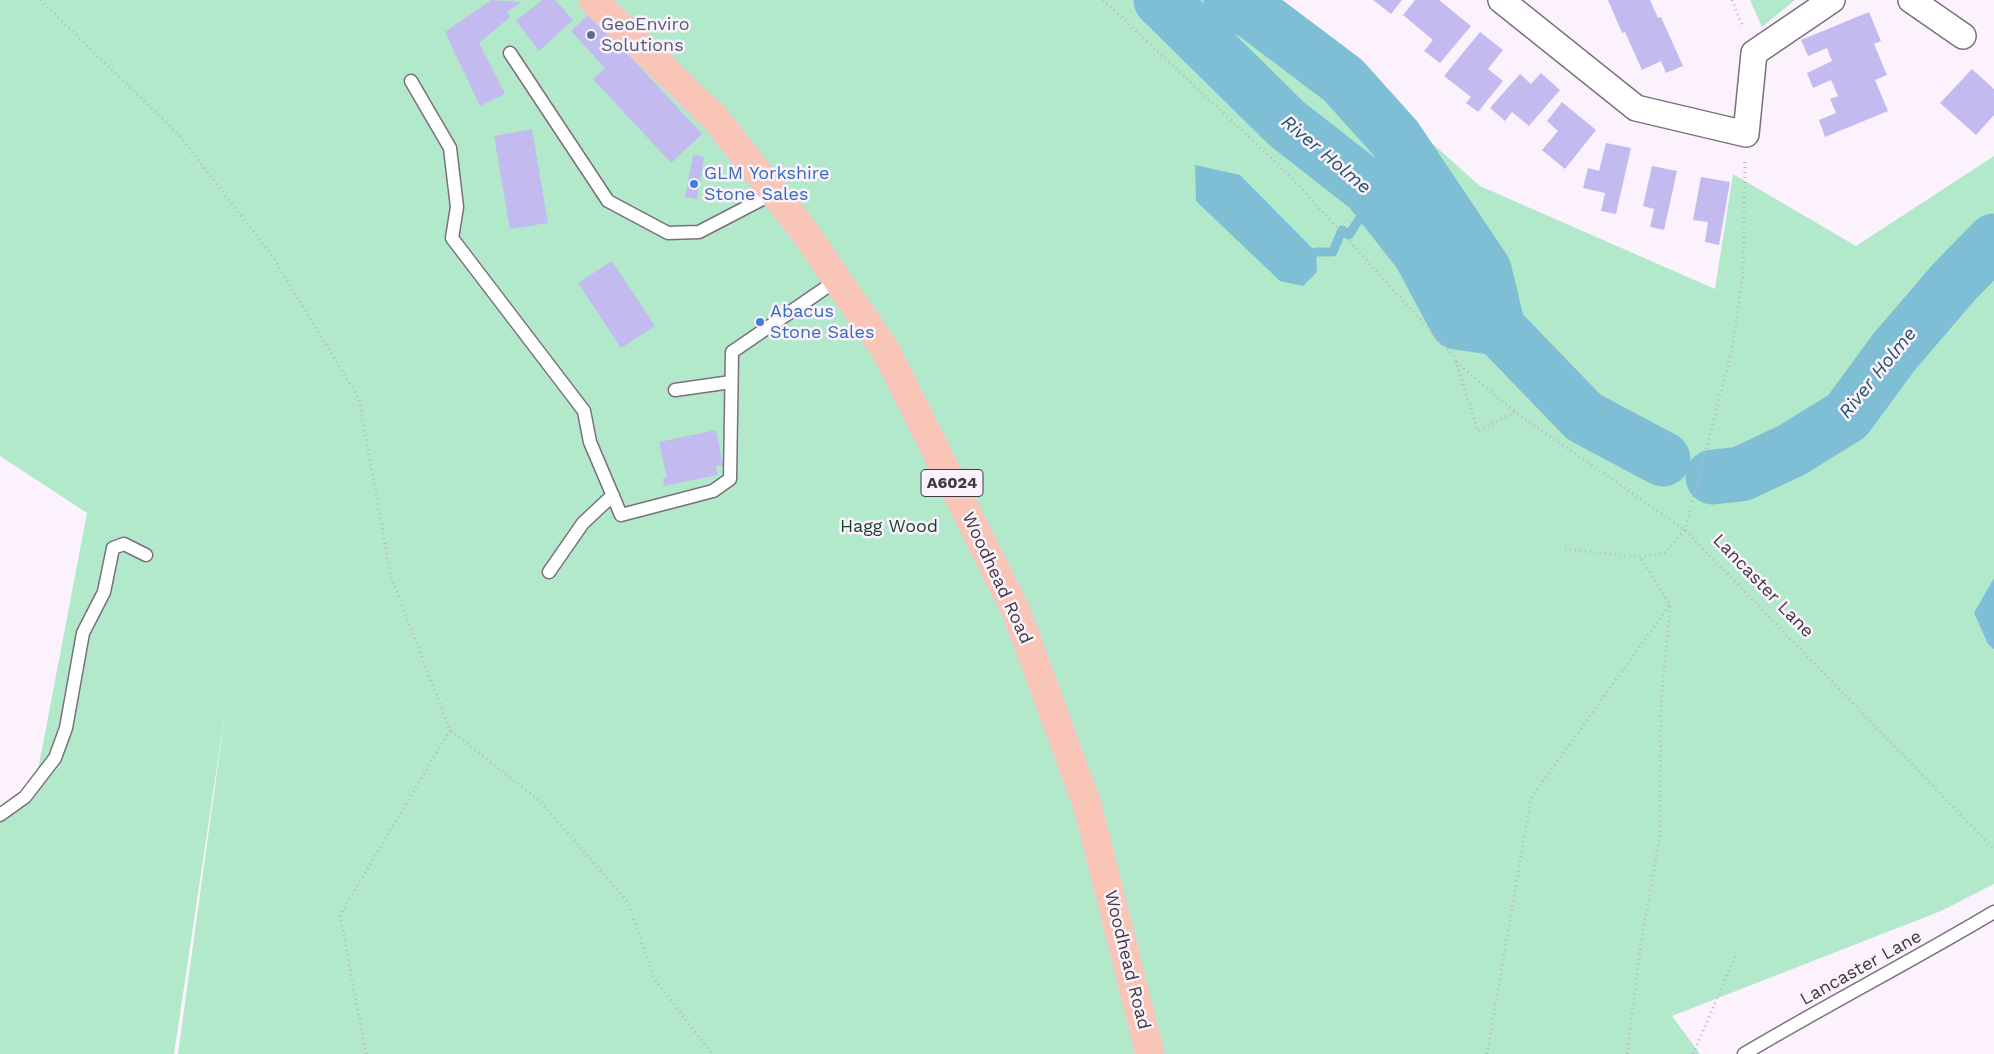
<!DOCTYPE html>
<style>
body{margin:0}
canvas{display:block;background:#fcf2fd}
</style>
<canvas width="1994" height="1054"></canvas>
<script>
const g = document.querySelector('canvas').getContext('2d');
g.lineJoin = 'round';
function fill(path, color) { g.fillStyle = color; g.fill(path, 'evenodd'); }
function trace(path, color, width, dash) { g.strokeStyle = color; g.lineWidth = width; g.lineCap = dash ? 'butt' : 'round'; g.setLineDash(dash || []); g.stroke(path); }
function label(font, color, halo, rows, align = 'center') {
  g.font = font + ' "Work Sans",sans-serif'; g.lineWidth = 5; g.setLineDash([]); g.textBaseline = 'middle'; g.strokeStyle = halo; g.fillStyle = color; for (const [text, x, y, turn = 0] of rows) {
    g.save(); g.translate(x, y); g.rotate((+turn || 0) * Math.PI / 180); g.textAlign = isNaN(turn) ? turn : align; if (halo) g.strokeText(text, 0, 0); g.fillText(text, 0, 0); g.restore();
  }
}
const green = new Path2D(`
 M0,0H1250L1347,67L1480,186L1715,289L1733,174L1856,246L1994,156V884L1941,911L1672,1016L1700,1054H178L226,706L174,1054H0V809L32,801L87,513L0,456Z
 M1750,0H1795L1762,27Z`);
const water = new Path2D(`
 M1195,165L1240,175L1316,252L1317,272L1303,286L1280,281L1196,201Z
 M1994,578V649L1988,644L1974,613Z`);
const stream = new Path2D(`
 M1316,252H1333L1342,230L1349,235L1374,196`);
const river = new Path2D(`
 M1161,0L1287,124L1369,188L1420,253L1457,322L1498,328
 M1231,0L1254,13L1343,80L1396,139L1484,270L1498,328L1584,417L1663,459
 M1713,477L1741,474L1792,450L1847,416L1894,352L1954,282L1994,241`);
const building = new Path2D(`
 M491,0L521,2L507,12L510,17L479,43L505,94L480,106L445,32Z
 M542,0H555L573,20L539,51L516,21Z
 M1373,0H1402L1391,14Z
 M1415,0H1439L1471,26L1440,63L1424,51L1433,40L1403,15Z
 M1608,0H1650L1658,18L1661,17L1683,66L1666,73L1661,61L1642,70L1625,32L1622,33Z
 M1869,12L1881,41L1874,44L1887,75L1875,80L1888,111L1825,137L1819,120L1836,113L1830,99L1838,96L1831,80L1813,88L1807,73L1832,61L1827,48L1808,56L1801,40Z
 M590,13L702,134L671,163L593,79L605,68L571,31Z
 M1480,32L1503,50L1488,69L1503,81L1478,112L1466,103L1471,97L1444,76Z
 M1972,69L1994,89V115L1976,135L1940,103Z
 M1541,73L1560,90L1529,126L1512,112L1505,121L1490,108L1520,74L1531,84Z
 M1562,102L1596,130L1565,169L1542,150L1558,131L1547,121Z
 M532,129L548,223L510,229L494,136Z
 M1606,143L1631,148L1616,214L1601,211L1605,193L1583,188L1588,168L1599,171Z
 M693,155L704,157L697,199L685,197Z
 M1652,166L1677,171L1664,230L1650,227L1654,209L1643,206Z
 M1701,177L1730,182L1719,245L1705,242L1708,222L1693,220Z
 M612,261L655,326L621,348L578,283Z
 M716,430L723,465L716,466L718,475L664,486L663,478H667L659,442Z`);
const path = new Path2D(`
 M40,0L179,135L272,256L359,399L391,577L450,730L541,802L628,902L654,978L712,1054
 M1103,0L1287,173L1454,356L1478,431L1515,412
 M1732,0L1743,27
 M1456,362L1515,412L1685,530L1994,849
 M1565,549L1640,557L1665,553L1685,530L1732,350L1743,275L1745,162
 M366,1054L340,915L450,730
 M1487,1054L1531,798L1669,606
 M1627,1054L1641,943L1660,835L1661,705L1670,605L1640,557
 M1693,1054L1736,955`);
const lane = new Path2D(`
 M510,53L608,201L668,233L699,232L774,193
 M411,81L450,148L457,207L452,238L584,411L590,442L621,515L713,491L730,479L732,352L837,280
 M675,390L731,382
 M549,572L583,523L613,495
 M0,815L25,797L55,758L66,728L83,633L104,592L113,548L124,544L146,555
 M1744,1054C1826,1005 1912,961 1994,912`);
const street = new Path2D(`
 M1501,0L1636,108L1746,134L1754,53L1832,0
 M1911,0L1963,36`);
const primary = new Path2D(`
 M593,0L715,118L804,231L886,351L1016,611L1087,804L1150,1054`);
const markers = [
 [591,35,5,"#5c6f8a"],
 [694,184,5,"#3f7fe0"],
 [760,322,5,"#3f7fe0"]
];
const shields = [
 [952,483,62]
];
const shieldNames = [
 ["A6024",952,483]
];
const serviceNames = [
 ["GeoEnviro",601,25],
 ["Solutions",601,46]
];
const shopNames = [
 ["GLM Yorkshire",704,174],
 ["Stone Sales",704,195],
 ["Abacus",770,312],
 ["Stone Sales",770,333]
];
const parkNames = [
 ["Hagg Wood",889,527]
];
const streetNames = [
 ["Woodhead Road",997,578,65],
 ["Lancaster Lane",1763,586,46],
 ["Woodhead Road",1127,960,76],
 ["Lancaster Lane",1861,968,-29]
];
const waterNames = [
 ["River Holme",1326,155,40],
 ["River Holme",1878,373,-51]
];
fill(green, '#b3e9cb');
fill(water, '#7ebfd5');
trace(stream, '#7ebfd5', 9);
trace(river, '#7ebfd5', 55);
fill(building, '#c3bbef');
trace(lane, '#7a6f7c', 15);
trace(street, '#7a6f7c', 28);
trace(primary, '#d5d3d5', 30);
trace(path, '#beb5bf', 3, [1, 4]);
trace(lane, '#fff', 12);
trace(street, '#fff', 25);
trace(primary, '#f8c5b6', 28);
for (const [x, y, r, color] of markers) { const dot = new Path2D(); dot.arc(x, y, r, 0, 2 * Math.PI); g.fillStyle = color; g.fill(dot); trace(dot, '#fcf2fd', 2); }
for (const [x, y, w] of shields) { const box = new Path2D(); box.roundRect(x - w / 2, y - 13.5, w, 27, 4); g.fillStyle = '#fcf2fd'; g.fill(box); trace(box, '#3e393f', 1); }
label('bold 16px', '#3e393f', null, shieldNames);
label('18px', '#4e5e75', '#fcf2fd', serviceNames, 'left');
label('18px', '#366cbe', '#fcf2fd', shopNames, 'left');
label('18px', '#18442f', '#fcf2fd', parkNames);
label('18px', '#3e393f', '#fcf2fd', streetNames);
label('italic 19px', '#205565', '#fcf2fd', waterNames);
</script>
